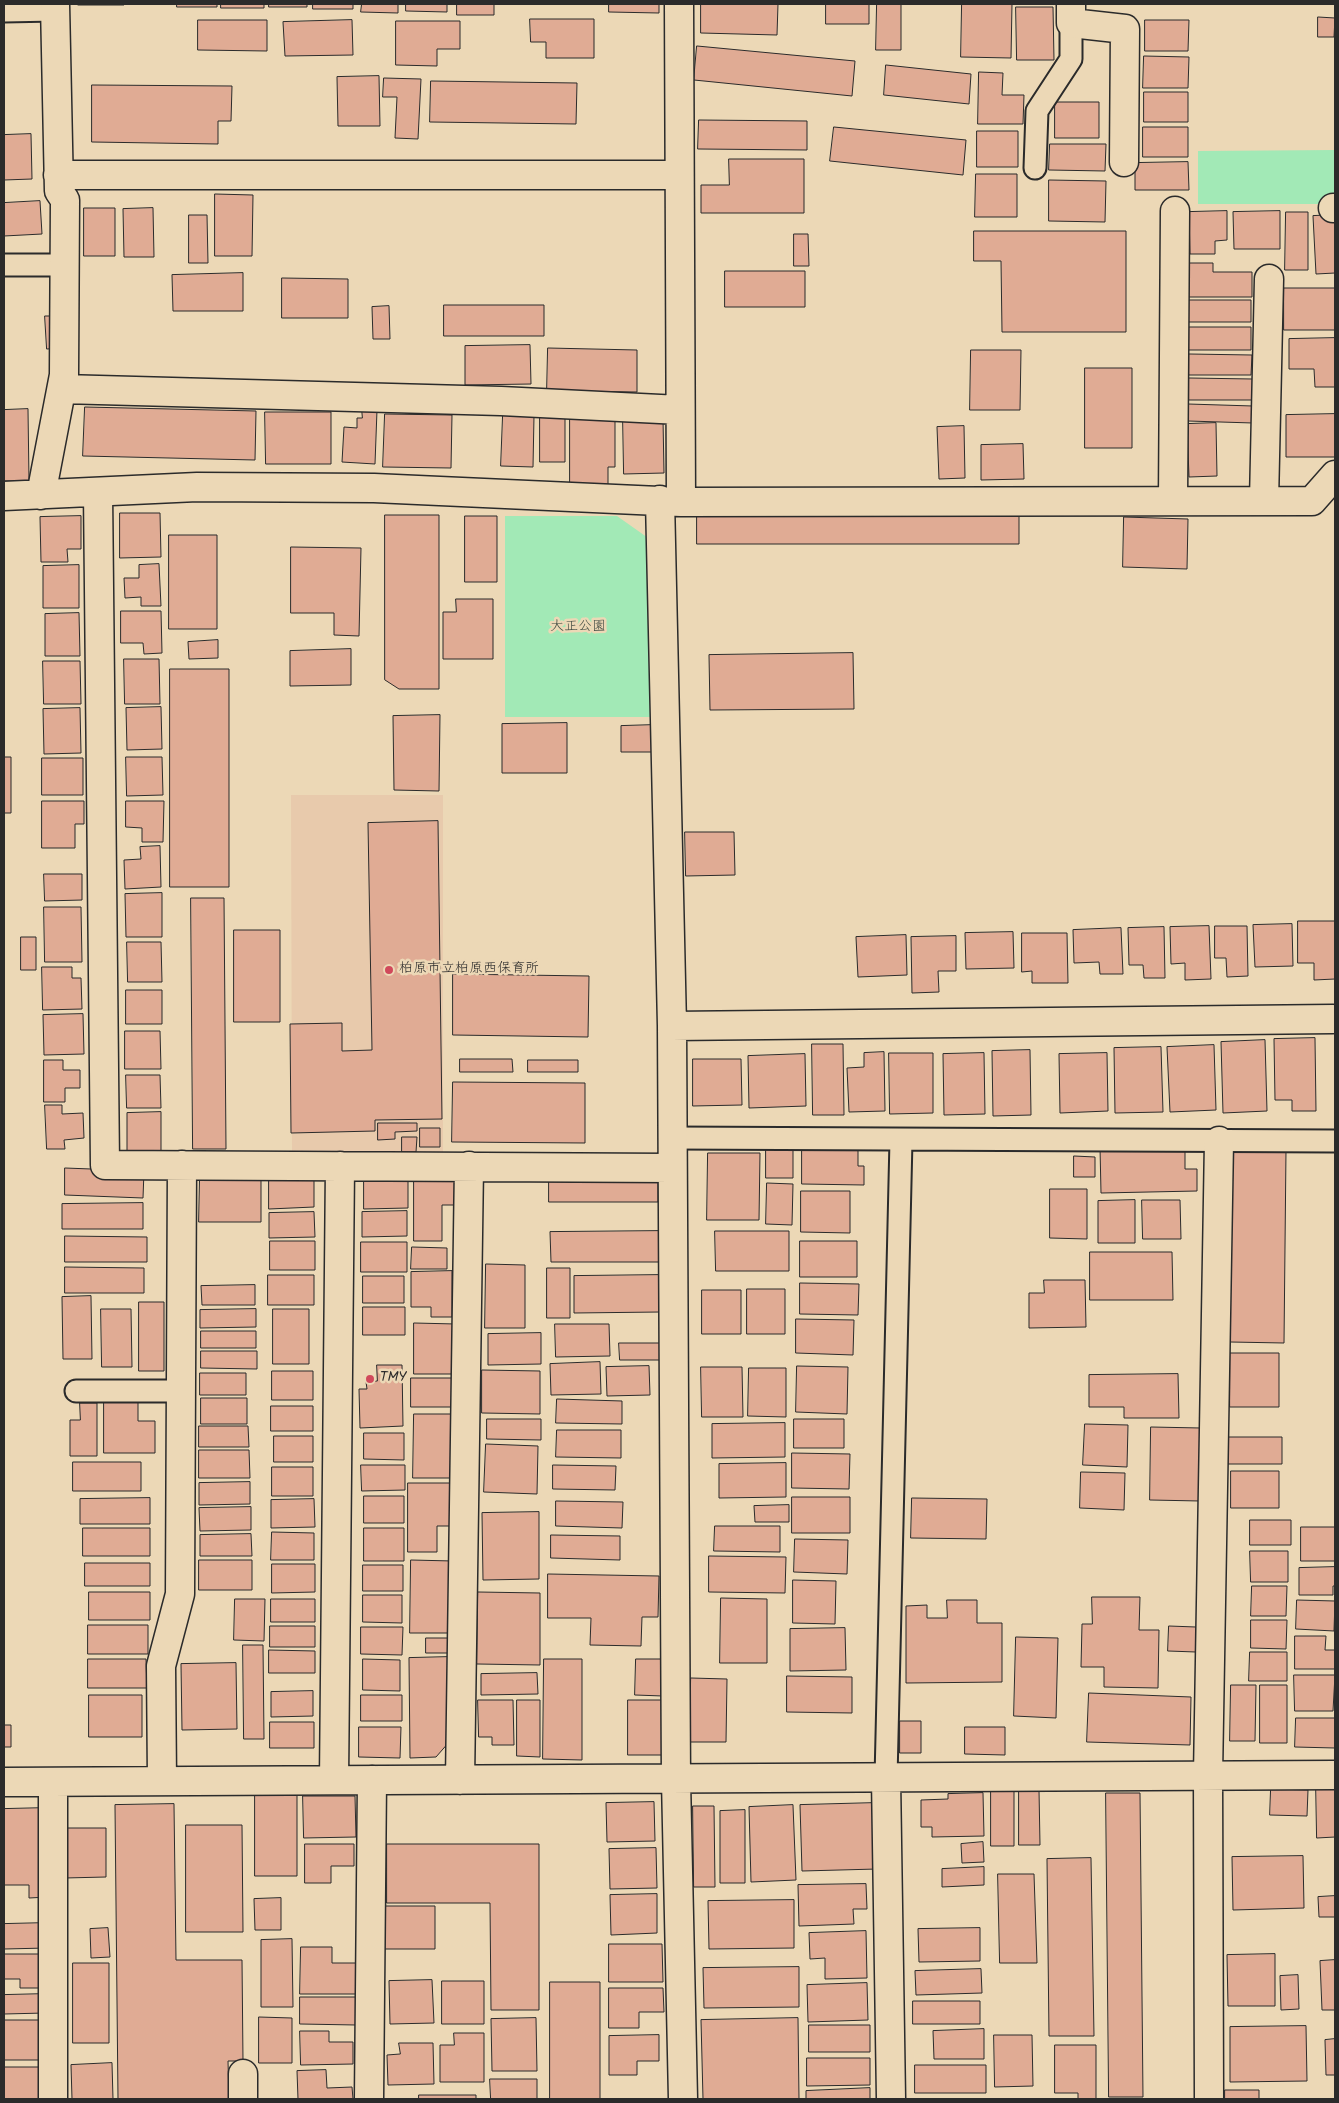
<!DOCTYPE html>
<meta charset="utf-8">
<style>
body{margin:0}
#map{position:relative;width:1339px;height:2103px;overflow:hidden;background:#ecd8b6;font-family:Kalam,sans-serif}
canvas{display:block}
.frame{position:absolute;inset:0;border:5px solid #2b2b2b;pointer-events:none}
</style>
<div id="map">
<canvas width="1339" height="2103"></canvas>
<div class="frame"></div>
</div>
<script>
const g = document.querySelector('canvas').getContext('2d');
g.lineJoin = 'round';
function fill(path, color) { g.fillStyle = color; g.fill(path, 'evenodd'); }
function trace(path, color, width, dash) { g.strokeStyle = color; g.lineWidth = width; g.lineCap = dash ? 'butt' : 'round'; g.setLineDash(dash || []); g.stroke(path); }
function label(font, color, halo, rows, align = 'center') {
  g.font = font + ' Kalam,"Klee One",sans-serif'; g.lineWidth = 5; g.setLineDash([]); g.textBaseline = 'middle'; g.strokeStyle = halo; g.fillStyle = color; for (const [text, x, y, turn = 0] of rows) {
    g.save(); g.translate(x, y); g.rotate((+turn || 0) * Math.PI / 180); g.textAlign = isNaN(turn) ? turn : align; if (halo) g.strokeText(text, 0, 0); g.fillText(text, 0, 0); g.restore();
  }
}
const built = new Path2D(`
 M291,795H443V1156H292Z`);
const green = new Path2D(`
 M1335,150V204H1198V151Z
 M505,516H617L651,540V717H505Z`);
const building = new Path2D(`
 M78,4H124V5H78Z
 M177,4H217V7H177Z
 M221,4H264V8H221Z
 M269,4H307V7H269Z
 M313,4H353V9H313Z
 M362,4H398V13L361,12Z
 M406,4H447V12L406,11Z
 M457,4H494V15H457Z
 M609,4H659V13L609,12Z
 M701,4H778L777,35L701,33Z
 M826,4H869V24H826Z
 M877,4H901V50H876Z
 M962,4H1012L1011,58L961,57Z
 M1016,7H1053L1054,60H1017Z
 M1318,17L1335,18L1334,37H1318Z
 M530,19H594V58H546V42H531Z
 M198,20H267V51L198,50Z
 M352,20L353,55L285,56L283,22Z
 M1145,20H1189L1188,51H1145Z
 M396,21H460V49H437V66L396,65Z
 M697,46L855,61L852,96L694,80Z
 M1144,56L1189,57L1188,88H1143Z
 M886,65L971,74L969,104L884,95Z
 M979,72L1003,73L1002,95H1024L1023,124H978Z
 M379,76L380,126H338L337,77Z
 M384,78L421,79L418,139L395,138L397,97H383Z
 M431,81L577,83L576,124L430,122Z
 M92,85L232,86L231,121H218V144L92,142Z
 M1144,92H1188V122H1144Z
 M1055,102H1099V138H1055Z
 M699,120L807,121V150L698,149Z
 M834,127L966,140L963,175L830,161Z
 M1143,127H1188V157H1143Z
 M977,131H1018V167H977Z
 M31,134L32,179L4,180V135Z
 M1050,144H1106L1105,171L1049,170Z
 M729,159H804V213H701V185H729Z
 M1188,162L1189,190H1135V163Z
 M976,174H1017V217H975Z
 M1049,180L1106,181L1105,222L1049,221Z
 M215,194L253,195L252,256H215Z
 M40,201L42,234L4,236V203Z
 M84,208H115V256H84Z
 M153,208L154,257H124L123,209Z
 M1227,211V240L1215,241V254H1190L1189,212Z
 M1280,211V249H1234L1233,212Z
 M1286,212H1308V270H1285Z
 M189,215H207L208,263H189Z
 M1335,215V273L1316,274L1313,216Z
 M974,231H1126V332H1002L1001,261H974Z
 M794,234H808L809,266H794Z
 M1189,263H1213V272H1252V297H1189Z
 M725,271H805V307H725Z
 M243,273V311H173L172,275Z
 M282,278L348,279V318H282Z
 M1284,288H1335V330H1284Z
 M1188,300H1251V322H1188Z
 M444,305H544V336H444Z
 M389,306L390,339H373L372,307Z
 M45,316H61L62,348L47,349Z
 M1189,327H1251V350H1189Z
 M1335,338V387H1315L1314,369H1289V339Z
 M530,345L531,384L465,385V346Z
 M548,348L637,350V392L547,391Z
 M971,350H1021L1020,410H970Z
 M1189,354L1252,355L1251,375H1189Z
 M1085,368H1132V448H1085Z
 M1189,378L1253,379V400H1189Z
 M1188,404L1253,406V423L1188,421Z
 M85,407L256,411L255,460L83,456Z
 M28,409L29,481H4V410Z
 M362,409L377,410L375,464L342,462L344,427L357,428V418H362Z
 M265,412H331V464H266Z
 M385,414L452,415L451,468L383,467Z
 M1335,414V457H1286V415Z
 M503,415L534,416L533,467L501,466Z
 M540,416L565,417V462H540Z
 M570,418L615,419V467H608V485H570Z
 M623,419H663L664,473L624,474Z
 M1216,423L1217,476L1189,477L1187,424Z
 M964,426L965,478L939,479L937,427Z
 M1023,444L1024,479L981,480V445Z
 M120,513H160L161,557L120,558Z
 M697,514L1019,515V544H697Z
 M385,515H439V689H399L385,680Z
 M81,516V549H67L68,562H41L40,517Z
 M465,516H497V582H465Z
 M1124,517L1188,519L1187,569L1123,567Z
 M169,535H217V629H169Z
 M291,547L361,548L359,636L334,635V613H291Z
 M159,564L161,606H141V597L125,598L124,578H139V565Z
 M79,565V608H43V566Z
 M456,599H493V659H443V612H456Z
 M121,611H161L162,653L144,654L143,643H121Z
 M79,613L80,656H45V614Z
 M218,640V658L189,659L188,642Z
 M351,649V685L290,686V651Z
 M853,653L854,709L710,710L709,655Z
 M124,659H159L160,704H125Z
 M43,661H80L81,704H44Z
 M170,669H229V887H170Z
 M161,707L162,749L127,750L126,708Z
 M80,708L81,753L44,754L43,709Z
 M440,715L439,791L394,790L393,716Z
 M567,723V773H502V724Z
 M654,725V752H621V726Z
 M4,757H11V813H4Z
 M126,757H162L163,795L127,796Z
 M42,758H83V795H42Z
 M42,801H84V824H75V848H42Z
 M126,801H164L163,842H142V828L126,827Z
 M438,821L442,1119L375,1120V1131L291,1133L290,1024L342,1023V1051L372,1050L368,823Z
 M685,832H734L735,875L686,876Z
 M160,846L161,887L125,889L124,860L141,859L140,847Z
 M44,874H82V900L45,901Z
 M162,893V937H126L125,894Z
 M191,898H224L226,1149H193Z
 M44,907H81L82,962H45Z
 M1298,921H1335V979L1314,980V963H1298Z
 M1292,924L1293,966L1255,967L1253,925Z
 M1209,926L1211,979L1185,980V963L1171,964L1170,927Z
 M1215,926H1247L1248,976L1227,977L1226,958H1215Z
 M1164,927L1165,978H1144L1143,965H1129L1128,928Z
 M1121,928L1123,974H1100L1099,962L1074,963L1073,930Z
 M234,930H280V1022H234Z
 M1013,932L1014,968L966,969L965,933Z
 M1022,933H1067L1068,983H1032V971L1022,972Z
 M906,935L907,975L858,977L856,937Z
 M956,936V971H938L939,992L912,993L911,937Z
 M21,937H36V970H21Z
 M127,942H161L162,982H128Z
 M42,967H72V978H81L82,1009L43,1010Z
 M453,974L589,976L588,1037L453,1035Z
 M126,990H162V1024H126Z
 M83,1014L84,1054L44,1055L43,1015Z
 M125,1031H160L161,1069H125Z
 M1315,1038L1316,1111H1292V1100H1275L1274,1039Z
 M1265,1040L1267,1111L1223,1113L1221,1042Z
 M812,1044H843L844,1115H813Z
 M1214,1045L1216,1110L1170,1112L1167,1047Z
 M1161,1047L1163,1112L1115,1113L1114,1048Z
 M1030,1050L1031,1115L993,1116L992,1051Z
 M884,1052L885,1111L849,1112L847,1068L864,1067V1053Z
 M889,1053H933V1113L890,1114Z
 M984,1053L985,1114L944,1115L943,1054Z
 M1107,1053L1108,1111L1060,1113L1059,1054Z
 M805,1054L806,1106L749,1108L748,1056Z
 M460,1059H512L513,1072H460Z
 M693,1059H741L742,1105L693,1106Z
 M44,1060H63V1070H80V1088H65V1102H44Z
 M528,1060H578V1072H528Z
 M126,1075H160L161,1108H127Z
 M453,1082L585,1083V1143L452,1142Z
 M45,1105H62V1114L83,1113L84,1138L64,1140L65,1149H47Z
 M161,1112V1152H127V1113Z
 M378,1123H417V1131L395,1132V1139L378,1140Z
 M420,1128H440V1147H420Z
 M402,1137H417L416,1152H402Z
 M1185,1145V1169H1197V1191L1101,1193L1100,1147Z
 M766,1147H793V1178H766Z
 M802,1149L858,1150V1166H864V1185L802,1184Z
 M1232,1149L1286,1150L1284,1343L1230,1342Z
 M708,1153H760L759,1220H707Z
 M1074,1156L1095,1157V1177H1074Z
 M65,1168L144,1171L143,1198L65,1195Z
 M200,1176H261V1222H199Z
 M414,1176H461V1205H442V1241H414Z
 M549,1177H658V1202H549Z
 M269,1179H314V1207L269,1209Z
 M364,1181H408V1208L364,1209Z
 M767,1183L793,1184L792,1225L766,1224Z
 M1050,1189H1087V1239L1050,1238Z
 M801,1191H850V1233L801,1232Z
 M1135,1200V1243H1098V1201Z
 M1142,1200H1180L1181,1239H1143Z
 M143,1203V1229H62V1204Z
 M407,1211V1236L362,1237V1212Z
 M314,1212L315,1237L269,1238V1213Z
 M660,1231V1262H551L550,1232Z
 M715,1231H789V1271H716Z
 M65,1236L147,1237V1262H65Z
 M270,1241H315V1270H270Z
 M800,1241H857V1277H800Z
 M361,1242H407V1272H361Z
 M412,1247L447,1248V1269H411Z
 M1090,1252H1172L1173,1300H1090Z
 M486,1264L525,1265V1328H485Z
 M65,1267L144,1268V1293H65Z
 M547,1268H570V1318H547Z
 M452,1271V1317H431V1307H411V1272Z
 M268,1275H314V1305H268Z
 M660,1275V1312L574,1313V1276Z
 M363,1276H404V1303H363Z
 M1044,1280H1085L1086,1327L1029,1328V1293H1044Z
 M800,1283L859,1284L858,1315L800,1314Z
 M255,1285V1305H202L201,1286Z
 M747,1289H785V1334H747Z
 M702,1290H741V1334H702Z
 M91,1296L92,1359H63L62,1297Z
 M139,1302H164V1371H139Z
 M363,1307H405V1335H363Z
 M101,1309H131L132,1367H102Z
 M256,1309V1327L200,1328V1310Z
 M273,1309H309V1364H273Z
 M796,1319L854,1320L853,1355L796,1353Z
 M414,1323L456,1324L455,1374H414Z
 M555,1324H609L610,1356L556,1357Z
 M201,1331H256V1348H201Z
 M541,1333V1364L488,1365V1334Z
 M619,1343H663V1360H620Z
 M201,1351H257V1369L201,1368Z
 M1230,1353H1279V1407H1230Z
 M600,1362L601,1394L551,1395L550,1364Z
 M377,1365H402L403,1426L360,1428L359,1389H367L366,1382L377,1381Z
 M649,1366L650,1395L607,1396L606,1367Z
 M797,1366L848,1367L847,1414L796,1412Z
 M701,1367H742L743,1417H702Z
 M749,1368H786V1417L748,1416Z
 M482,1370L540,1371V1414L482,1413Z
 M272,1371H313V1400H272Z
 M200,1373H246V1395H200Z
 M1178,1374L1179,1418H1124V1407H1089V1375Z
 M411,1378H454L453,1407H411Z
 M201,1398H247V1424H201Z
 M557,1399L622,1401V1424L556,1423Z
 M104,1401H138V1421H155V1453H104Z
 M80,1403H97V1456H70V1420H80Z
 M271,1406H313V1431H271Z
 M414,1414H454L453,1478H413Z
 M487,1419H541V1440L487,1439Z
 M794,1419H844V1448H794Z
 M785,1423V1457L712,1458V1424Z
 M1085,1424L1128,1425L1127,1467L1083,1465Z
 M199,1426H248L249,1447H199Z
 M1151,1427L1201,1428L1200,1501L1150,1500Z
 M557,1430H621V1458L556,1457Z
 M364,1433H404V1460L364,1459Z
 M274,1436H313V1462H274Z
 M1225,1437H1282V1464H1224Z
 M486,1444L538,1446L537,1494L484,1492Z
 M199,1450H249L250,1478H199Z
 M792,1453L850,1454L849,1489L792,1488Z
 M73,1462H141V1491H73Z
 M786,1463V1497L719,1498V1464Z
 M361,1465H405V1490L362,1491Z
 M553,1465L616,1466L615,1490L553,1489Z
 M272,1467H313V1496H272Z
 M1231,1471H1279V1508H1231Z
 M1081,1472L1125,1473L1124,1510L1080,1508Z
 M250,1482V1504L199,1505V1483Z
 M408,1483H454V1526H437V1552H408Z
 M364,1496H404V1523H364Z
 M792,1497H850V1533H792Z
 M150,1498V1524H80V1499Z
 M912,1498L987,1499L986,1539L911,1538Z
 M314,1499L315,1527L271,1528V1500Z
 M556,1501L623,1502L622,1528L556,1526Z
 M789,1505V1522H755L754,1506Z
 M251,1507V1530L200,1531L199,1508Z
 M539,1512V1579L483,1580L482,1513Z
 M1250,1520H1291V1545H1250Z
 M715,1526H780V1552L714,1551Z
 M1301,1527H1335V1561H1301Z
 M83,1528H150V1556H83Z
 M364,1528H404V1561H364Z
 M272,1532L314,1533V1560H271Z
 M251,1534L252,1556H200V1535Z
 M551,1535L620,1536V1560L551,1558Z
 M795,1539L848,1540L847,1574L794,1572Z
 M1250,1551H1288V1582H1251Z
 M709,1556L786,1557L785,1593L709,1592Z
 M199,1560H252V1590H199Z
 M411,1560L453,1561L452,1633H410Z
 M85,1563H150V1586H85Z
 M272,1564H315V1592L272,1593Z
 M363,1565H403V1591H363Z
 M1335,1567V1586H1333V1595H1299V1568Z
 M548,1574L659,1576L658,1617H642L641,1646L590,1645L591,1618H548Z
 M793,1580L836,1581L835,1624L793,1623Z
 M1252,1586H1287L1286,1616H1251Z
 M89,1592H150V1620H89Z
 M478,1592L540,1593V1665L477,1664Z
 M363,1595H402V1623L363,1622Z
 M1092,1597H1140L1139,1630H1159L1158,1688L1104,1687V1667H1081L1082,1624H1092Z
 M721,1598L767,1599V1663H720Z
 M235,1599H265L264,1641L234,1640Z
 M271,1599H315V1622H271Z
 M947,1600H977V1623H1002V1682L906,1683V1606L927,1605V1618H947Z
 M1297,1600L1335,1601L1334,1631L1296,1629Z
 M1251,1620H1287L1286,1649L1251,1648Z
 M88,1625H148V1654H88Z
 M270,1626H315V1647H270Z
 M1169,1626L1196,1627V1652L1168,1651Z
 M361,1627H403L402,1655L361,1654Z
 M845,1628L846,1670L790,1671V1629Z
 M1295,1636H1326L1325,1650H1335V1669H1295Z
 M1016,1637L1058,1638L1056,1718L1014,1716Z
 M426,1638H451V1653H426Z
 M243,1645H263L264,1739H244Z
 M269,1650L315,1651V1673H269Z
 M1250,1652H1287V1681H1249Z
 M449,1657L450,1741L436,1757L410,1758L409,1658Z
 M88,1659H146L147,1688H88Z
 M363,1659L400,1660V1691L363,1690Z
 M544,1659H582V1760L543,1759Z
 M636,1659H663V1696L635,1695Z
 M236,1663L237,1729L182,1730L181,1664Z
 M537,1673L538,1694L481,1695V1674Z
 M1294,1675H1335L1333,1711H1295Z
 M787,1676L852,1677V1713L787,1712Z
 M691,1678L727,1679L726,1742H690Z
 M1231,1685H1256L1255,1741H1230Z
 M1260,1685H1287V1743H1260Z
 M313,1691V1716L271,1717V1692Z
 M1089,1693L1191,1697L1190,1745L1087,1742Z
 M89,1695H142V1737H89Z
 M361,1695H402V1721H361Z
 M478,1700H513L514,1745H492V1737H479Z
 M517,1700H540V1757L517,1756Z
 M628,1700H666V1755H628Z
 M1296,1718H1335V1748L1295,1747Z
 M900,1721H921V1753H900Z
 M270,1722H314V1748H270Z
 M4,1725H11V1747H4Z
 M359,1727H401L400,1758L359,1757Z
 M965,1727H1005V1755L965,1754Z
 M1316,1784H1335V1837L1317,1838Z
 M991,1789H1014V1846H991Z
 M1271,1789L1308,1790L1307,1816L1270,1815Z
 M1019,1790H1039L1040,1845H1019Z
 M983,1793L984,1836L932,1837V1827H921V1800L948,1799V1794Z
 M1106,1793H1140L1143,2097H1109Z
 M255,1794H297V1876H255Z
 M303,1796H355L356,1837L304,1838Z
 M654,1802L655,1841L607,1842L606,1803Z
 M875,1803L877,1869L802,1871L800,1805Z
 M174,1804L176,1960H242L243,2061H228L229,2099H118L115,1805Z
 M793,1805L796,1880L751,1882L749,1807Z
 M693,1806H714L715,1887H694Z
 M46,1808L48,1897L29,1898V1885H4V1809Z
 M745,1810V1883H720V1811Z
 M186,1825H242L243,1932H186Z
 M65,1828H106V1877L65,1878Z
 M983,1842L984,1862L962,1863L961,1844Z
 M305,1844H354V1866H331V1883H305Z
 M387,1844H539V2010H491L490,1903H387Z
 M656,1848L657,1888L610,1889L609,1849Z
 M1303,1856L1304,1908L1233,1910L1232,1857Z
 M1091,1858L1094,2036H1049L1047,1859Z
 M984,1867V1885L942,1887V1869Z
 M998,1874H1034L1037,1963H1000Z
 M866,1884L867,1909H853L854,1924L799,1926L798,1885Z
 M657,1894V1933L611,1935L610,1895Z
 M1335,1896V1917H1319L1318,1897Z
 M281,1898V1930H255L254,1899Z
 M794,1900V1948L709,1949L708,1901Z
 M384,1906H435V1949H384Z
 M46,1923L47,1948L4,1949V1924Z
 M108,1928L110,1957L91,1958L90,1929Z
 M980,1928V1961L919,1962L918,1929Z
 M866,1931L867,1978L825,1979V1958L810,1959L809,1933Z
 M292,1939L293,2007H261V1940Z
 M609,1944H662L663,1982H609Z
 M301,1947H332V1963H357L356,1994H300Z
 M4,1954H46V1988H20V1979H4Z
 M1275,1954V2006H1228L1227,1955Z
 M1335,1960V2010H1322L1320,1961Z
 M73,1963H109V2043H73Z
 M799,1967V2007L704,2008L703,1968Z
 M981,1969L982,1993L916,1995L915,1971Z
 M1298,1975L1299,2009L1281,2010L1280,1976Z
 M432,1980L434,2023L390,2024L389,1981Z
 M442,1981H484V2024H442Z
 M550,1982H600V2099H550Z
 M867,1983L868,2020L808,2022L807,1985Z
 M609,1988H663L664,2012H639V2028H609Z
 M45,1994V2013L4,2014V1995Z
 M300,1997H357L356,2025L300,2024Z
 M913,2001H980V2024H913Z
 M259,2017L292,2018V2063H259Z
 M536,2018L537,2071H492L491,2019Z
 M798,2018L799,2099H703L701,2020Z
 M4,2020H43V2060H4Z
 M809,2025H870V2052H809Z
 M1306,2026L1307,2081L1230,2082V2027Z
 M984,2029V2059H934L933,2031Z
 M300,2031H329V2042H353V2064L301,2065Z
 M454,2033H484V2082H440V2045H454Z
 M659,2035V2061H637V2075H609V2036Z
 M994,2035H1032L1033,2086L995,2087Z
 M1335,2039V2075H1326L1325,2040Z
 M399,2043H433L434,2084L388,2085L387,2055L400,2054Z
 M1055,2045H1096V2099H1078V2093H1055Z
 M807,2058H870V2085L807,2086Z
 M112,2063L113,2099H72L71,2065Z
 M915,2065H986V2093H915Z
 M4,2067H44V2099H4Z
 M326,2070L327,2088L352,2087L353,2099H298L297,2071Z
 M490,2079H537V2099H491Z
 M870,2088V2099H806V2091Z
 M1225,2090H1259V2099H1225Z
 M419,2095H476V2099H419Z`);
const service = new Path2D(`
 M4,11L55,10
 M1035,168L1037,111L1071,59V23
 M4,265H65
 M671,1138L1335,1141
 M76,1391H181
 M886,1778L901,1140`);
const minor = new Path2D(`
 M679,4L681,502
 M1071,4V23L1125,29L1124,162
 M58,175H679
 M1333,208H1335
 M62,389L501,401L680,410
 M98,492L105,1165L671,1168
 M41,495L64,375L65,200L59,191L55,4
 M4,496L197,487L374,488L681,502L1312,501L1335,475
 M660,500L672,1026L676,1780L683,2099
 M1173,500L1175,211
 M1264,501L1269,279
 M672,1026L1333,1019
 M886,1778L891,2099
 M334,1780L340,1166
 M460,1780L469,1166
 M162,1781L161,1666L180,1594L182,1165
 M4,1782L1335,1775
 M53,1782V2099
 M243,2099V2074
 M369,2099L372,1780
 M1209,2099L1208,1775L1219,1141`);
const markers = [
 [389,970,5,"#d1495b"],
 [370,1379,5,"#d1495b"]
];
const parkNames = [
 ["大正公園",578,628]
];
const poiNames = [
 ["柏原市立柏原西保育所",399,970],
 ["TMY",380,1379]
];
fill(built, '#e8caac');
fill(green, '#a2e9b6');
fill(building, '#e0ab94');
trace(building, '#2b2b2b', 1);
trace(service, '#2b2b2b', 25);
trace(minor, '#2b2b2b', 31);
trace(service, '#ecd8b6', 21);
trace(minor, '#ecd8b6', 28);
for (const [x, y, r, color] of markers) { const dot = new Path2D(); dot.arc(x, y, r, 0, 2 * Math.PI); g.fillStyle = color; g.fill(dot); trace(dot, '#ecd8b6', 2); }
label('14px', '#3d4840', '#ecd8b6', parkNames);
label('14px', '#2b2b2b', '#ecd8b6', poiNames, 'left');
</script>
